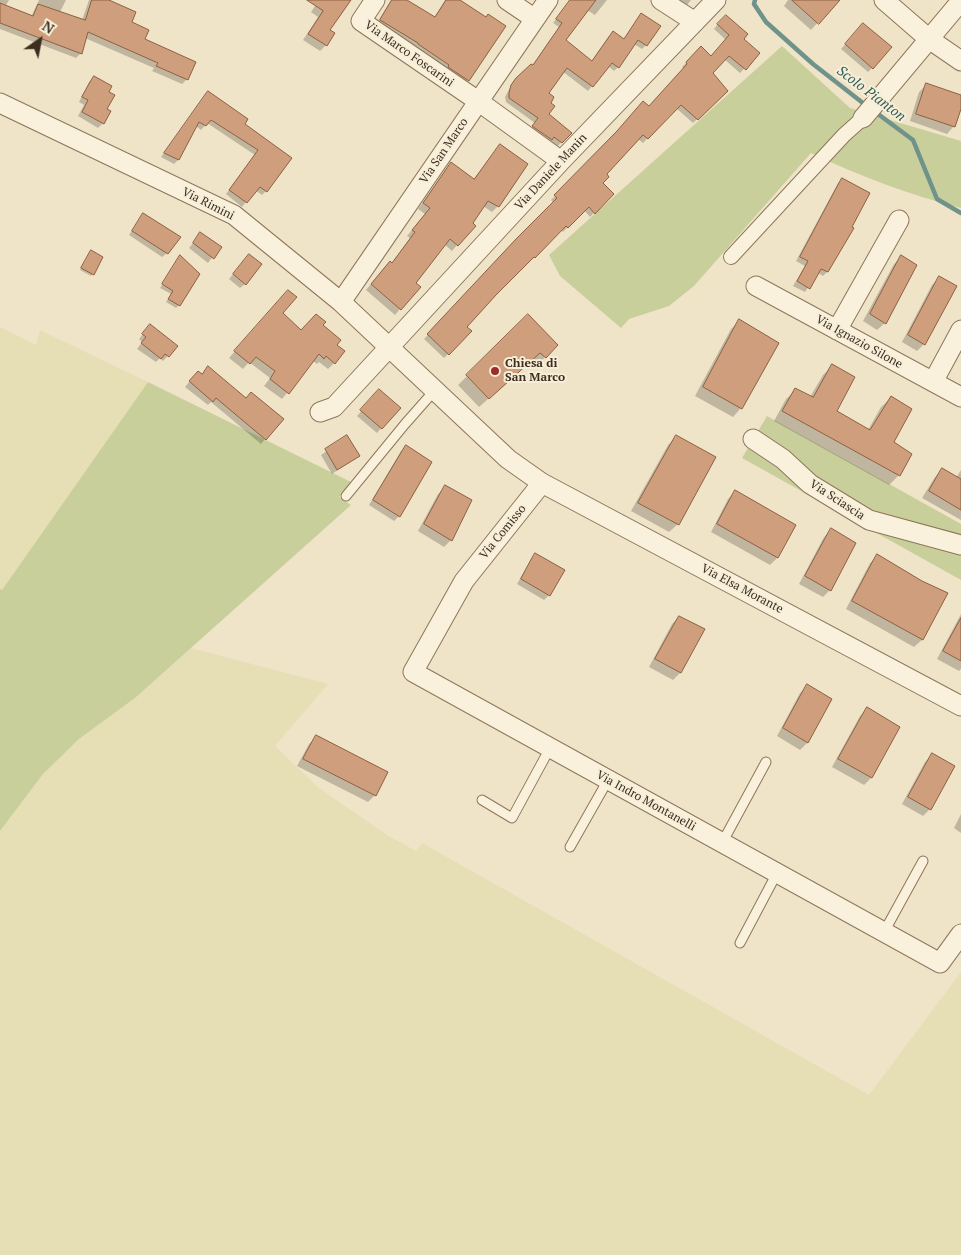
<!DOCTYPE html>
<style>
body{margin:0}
#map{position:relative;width:961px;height:1255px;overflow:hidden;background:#f0e4c8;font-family:"PT Serif",serif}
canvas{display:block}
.north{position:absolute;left:15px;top:15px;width:50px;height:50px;-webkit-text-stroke:4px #f7eed8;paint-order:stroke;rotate:33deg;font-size:14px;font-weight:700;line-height:20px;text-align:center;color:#3d2e20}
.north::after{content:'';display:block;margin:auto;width:18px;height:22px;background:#3d2e20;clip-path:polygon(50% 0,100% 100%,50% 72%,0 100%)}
</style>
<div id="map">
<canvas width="961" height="1255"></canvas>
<div class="north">N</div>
</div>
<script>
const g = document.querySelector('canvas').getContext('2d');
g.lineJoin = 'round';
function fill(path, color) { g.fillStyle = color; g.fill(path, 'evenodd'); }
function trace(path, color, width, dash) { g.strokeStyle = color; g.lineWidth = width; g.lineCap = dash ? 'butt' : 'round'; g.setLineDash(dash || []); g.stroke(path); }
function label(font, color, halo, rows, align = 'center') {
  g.font = font + ' "PT Serif",serif'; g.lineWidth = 4; g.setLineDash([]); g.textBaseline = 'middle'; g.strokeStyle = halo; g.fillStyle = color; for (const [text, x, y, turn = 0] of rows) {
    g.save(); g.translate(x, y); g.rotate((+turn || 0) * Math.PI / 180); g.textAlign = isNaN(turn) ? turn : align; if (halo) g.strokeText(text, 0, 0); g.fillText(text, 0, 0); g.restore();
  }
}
const farmland = new Path2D(`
 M0,327L36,345L40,330L148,382L2,590L0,589Z
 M191,648L328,684L275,746L319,788L387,835L416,851L422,843L869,1095L961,972V1255H0V831L43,774L79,739L135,698Z`);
const green = new Path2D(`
 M782,46L850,108L961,141V208C910,195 859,176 811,153L694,286L669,306L629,319L621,328L560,276L549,255Z
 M148,382L353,483L339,497L351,505L135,698L79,739L43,774L0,831V589L2,590Z
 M767,416L961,524V580L742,458Z`);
const shadow = new Path2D(`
 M0,0H9L5,7L31,17L39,0H66L60,12L82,20L89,0H106L144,39L187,79L182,84L152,71L154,68L85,38L81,53L76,58L0,29Z
 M319,0H349L328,30L326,45L320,51L303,40L318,17L311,12Z
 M391,0H404L434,18L445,0H458L486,18L504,26L463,85L376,25Z
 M574,0H607L595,15L587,10L565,41L591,62L609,36L623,40L641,15L646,45L642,49L634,44L618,67L614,71L608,66L588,91L562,71L547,94L549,103L548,114L570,133L557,147L550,141L547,144L529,131L535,123L506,102L505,97L512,84L532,66L559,27L553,23L566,6Z
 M670,0H691L684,9Z
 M788,0H838L811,30L784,6Z
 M721,20L759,53L740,73L724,59L711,73L727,91L693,123L676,108L643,143L638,139L605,174L601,183L612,194L590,217L584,210L563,232L561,229L495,294L466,327L470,332L444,358L424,339L512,245L554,203L551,200L613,136L649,108L684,69L682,67L701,48L711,57L726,40L714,29Z
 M859,29L872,68L868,72L841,49Z
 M94,77L106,109L103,123L98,128L78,116L84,105L79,102L89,82Z
 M926,85L961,96V105L954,126L947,134L910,121L919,92Z
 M205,97L290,159L266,191L262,195L255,190L242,207L226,194L255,155L207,123L201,130L196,126L178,160L174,164L161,157Z
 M500,146L526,165L498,206L492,212L483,206L457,245L452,251L444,244L415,284L400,309L395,315L366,290L384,268L391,264L410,238L407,236L425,214L418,209L446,170L451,164L473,180Z
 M843,179L850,228L852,229L827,272L823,276L818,273L805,292L793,286L805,266L796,261L838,183Z
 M140,219L167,253L162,257L129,235Z
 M200,234L220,247L208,263L189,248Z
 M89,254L93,274L91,276L80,270Z
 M180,257L179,305L176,308L166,302L171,294L160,288Z
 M901,257L885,323L877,330L863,321L894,264Z
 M244,260L245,284L240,288L229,279Z
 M939,278L924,344L917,351L902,342L932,285Z
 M282,297L281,313L301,332L321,325L335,345L334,363L328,369L319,362L317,364L313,361L282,399L264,386L270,378L249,362L243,369L229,358Z
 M528,316L545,357L536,367L530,362L479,407L458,385Z
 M739,321L741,408L733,417L695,396L731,329Z
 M146,331L176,347L163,361L160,358L156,362L137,349L142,342L139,339Z
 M833,365L835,412L868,430L881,407L891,398L892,443L899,475L889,485L774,421L786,399L796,390L810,397L823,375Z
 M193,377L265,439L261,444L211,402L208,405L185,387Z
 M375,395L399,408L377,433L357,416Z
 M347,437L359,456L332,474L321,455Z
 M676,437L678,524L669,532L631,511L668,445Z
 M406,446L431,462L399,516L394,521L369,505L401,451Z
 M942,470L956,478L961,470V520L922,498L935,477Z
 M445,487L451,540L444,547L418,531L438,494Z
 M735,492L795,526L777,558L770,565L711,532L728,499Z
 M831,530L830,590L823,597L799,584L824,537Z
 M535,555L549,595L544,600L517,584L531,559Z
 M877,556L921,582L946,594L922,640L914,647L846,609L870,563Z
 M961,614V669L959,671L937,659Z
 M679,617L703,630L680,673L673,680L649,667L672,624Z
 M807,686L831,700L807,743L800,750L777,736L800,693Z
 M867,709L871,778L864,785L832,767L860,716Z
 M316,737L375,795L368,802L297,766L309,744Z
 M932,755L930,809L923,816L902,804L925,762Z
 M961,814V833L954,828Z`);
const stream = new Path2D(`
 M755,0L754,4L766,22L813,64L868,107
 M874,111L913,140L937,199L961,213`);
const building = new Path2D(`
 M92,0H109L136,12L132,22L149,30L145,39L196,62L188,80L156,66L158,63L88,32L82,54L0,23V3L33,16L38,4L85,20Z
 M307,0H351L330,30L335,33L327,46L308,34L323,11Z
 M392,0H407L435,17L446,0H460L486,17L488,14L506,26L469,81L448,67L449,65L418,44V43L380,20Z
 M570,0H596L566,40L592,61L613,31L624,39L641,13L661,26L647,46L638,40L619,68L612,63L593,87L567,68L549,93L554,97L551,103L555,106L549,114L572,133L562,143L554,137L552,140L532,126L538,118L509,98V93L511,85L516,78L531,64L533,65L562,23L556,19Z
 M792,0H840L819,24Z
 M726,15L748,34L744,39L760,53L746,70L729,56L713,73L728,91L698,120L681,105L648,139L643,135L607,174L609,177L603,183L614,194L595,214L589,207L568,228L566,226L535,258L534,257L496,295L467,327L472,331L449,355L427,334L516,239L557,198L554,195L617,131L643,101L649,106L687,64L686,62L701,46L711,56L729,35L717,24Z
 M863,23L892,47L873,69L845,44Z
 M94,76L112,86L109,92L115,95L107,109L111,111L104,124L82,112L88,100L82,97Z
 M926,83L961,95V109L955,127L916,114Z
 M208,91L248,119L245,124L292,158L267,192L260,187L247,203L229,190L258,150L211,120L206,126L199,122L179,160L164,153Z
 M500,144L528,164L499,207L488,201L473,223L476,226L458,246L450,239L416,283L421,287L401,310L371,284L390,261L392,263L415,232L412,230L430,208L423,203L451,162L474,179Z
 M842,178L870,193L852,227L854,228L828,272L821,269L810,289L797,281L808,261L800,257Z
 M143,213L181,237L168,254L132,231Z
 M200,232L222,247L214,259L193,243Z
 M91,250L103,257L94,275L81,268Z
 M249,254L262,264L246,285L233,274Z
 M180,255L200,274L180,306L168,299L173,291L162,284Z
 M901,255L917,265L886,324L870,314Z
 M939,276L957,286L925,345L908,335Z
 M288,290L297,297L283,313L301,330L316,314L326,322L323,325L341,340L337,345L345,351L335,364L326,356L324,359L319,354L289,394L270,379L275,371L256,357L250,364L234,351Z
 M528,314L558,345L546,358L540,353L489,399L466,375Z
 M739,319L779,343L742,409L703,387Z
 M150,324L178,346L169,357L165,354L161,359L141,343L146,337L142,334Z
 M832,364L855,377L837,411L870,430L891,396L912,409L894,442L912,454L900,476L782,411L795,388L813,397Z
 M208,366L246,398L251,392L284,419L266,440L216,398L213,402L189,381L198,371L202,374Z
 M379,389L401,408L382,429L360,410Z
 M347,435L360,456L337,470L325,449Z
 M676,435L716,457L679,525L638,503Z
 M406,445L432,462L400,517L373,500Z
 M942,468L961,479V510L929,491Z
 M445,485L472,500L452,541L424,524Z
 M735,490L796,525L778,558L717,524Z
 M831,528L856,543L831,591L805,576Z
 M535,553L565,570L550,596L521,579Z
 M877,554L922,581L948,593L923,640L852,601Z
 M679,616L705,629L681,673L655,659Z
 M961,618V661L943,651Z
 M807,684L832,699L808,743L783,728Z
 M867,707L900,727L872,778L838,759Z
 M316,735L388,772L376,796L303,759Z
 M932,753L955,766L931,810L908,797Z`);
const service = new Path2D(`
 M346,496L405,424L435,390
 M482,800L512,818L550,748
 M722,843L766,762
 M570,847L608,780
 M884,932L923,861
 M740,943L777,873`);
const pedestrian = new Path2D(`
 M731,257L844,135L863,118`);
const minor = new Path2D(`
 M375,0L361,21L478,101L561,161
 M507,0L535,19
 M661,0L695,22
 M884,0L929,39L961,61
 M0,103L234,215L341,302L508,459L542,483L961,706
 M863,118L961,1
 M756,286L961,397
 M341,302L548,0
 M837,330L899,220
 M933,382L961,330
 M320,412L334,407L561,161L716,0
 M753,439L783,459L810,484L869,520L961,545
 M542,483L464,581L413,672L940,963L961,934`);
const markers = [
 [495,371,5,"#9e2a2b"]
];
const streetNames = [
 ["Via Marco Foscarini",409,54,35],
 ["Via San Marco",444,151,-56],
 ["Via Daniele Manin",551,172,-47],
 ["Via Rimini",208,204,27],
 ["Via Ignazio Silone",859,342,29],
 ["Via Sciascia",837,500,33],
 ["Via Comisso",503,532,-51],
 ["Via Elsa Morante",742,589,28],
 ["Via Indro Montanelli",646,801,29]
];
const poiNames = [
 ["Chiesa di",505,364],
 ["San Marco",505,378]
];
const waterNames = [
 ["Scolo Pianton",871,94,37]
];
fill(farmland, '#e6deb5');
fill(green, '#c9cf9b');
fill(shadow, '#0003');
trace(stream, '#6f938a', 4.5);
fill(building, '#cf9f7d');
trace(building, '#8d5f41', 1);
trace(service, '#8d765c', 11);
trace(pedestrian, '#8d765c', 16);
trace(minor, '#8d765c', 21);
trace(service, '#faf1dc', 9);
trace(pedestrian, '#faf1dc', 14);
trace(minor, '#faf1dc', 19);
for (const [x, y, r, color] of markers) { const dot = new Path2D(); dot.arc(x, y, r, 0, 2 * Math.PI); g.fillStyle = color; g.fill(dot); trace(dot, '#f7eed8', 2); }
label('12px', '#3d2e20', '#f7eed8', streetNames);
label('bold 12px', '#3d2e20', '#f7eed8', poiNames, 'left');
label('italic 14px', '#2f5d5a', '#f7eed8', waterNames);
</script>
